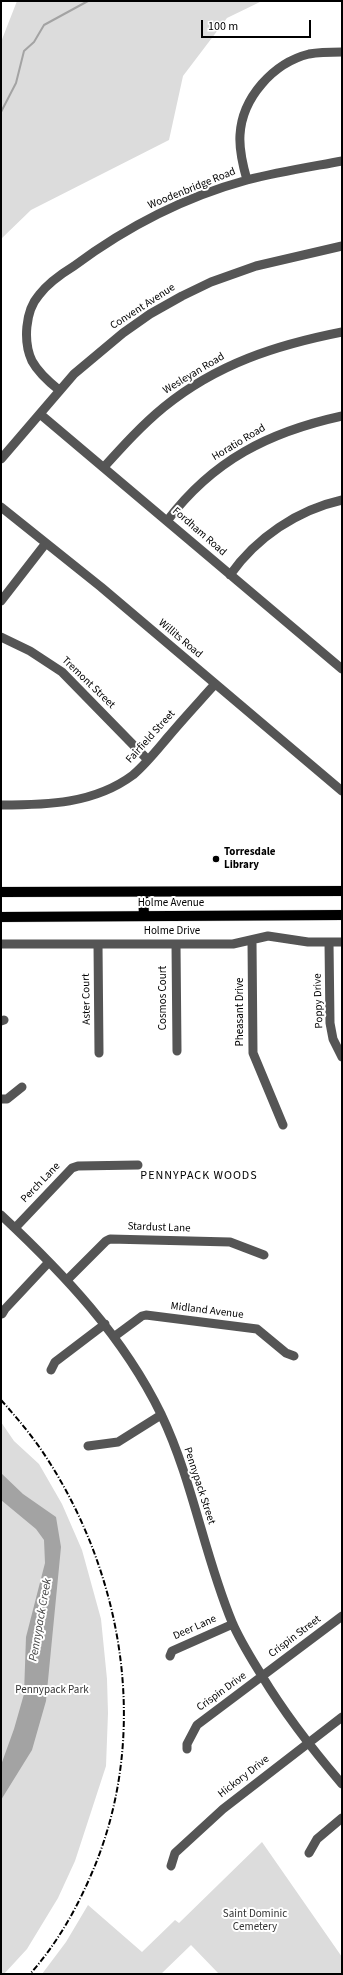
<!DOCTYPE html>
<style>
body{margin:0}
#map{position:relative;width:343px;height:1975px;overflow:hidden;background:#fff;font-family:"Source Sans 3",sans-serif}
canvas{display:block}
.frame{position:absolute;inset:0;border:2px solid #000;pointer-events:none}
.scale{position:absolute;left:201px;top:20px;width:110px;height:18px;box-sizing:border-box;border:2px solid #000;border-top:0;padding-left:5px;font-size:12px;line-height:14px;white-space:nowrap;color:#000;-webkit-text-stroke:3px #fff;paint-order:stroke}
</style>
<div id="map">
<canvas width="343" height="1975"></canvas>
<div class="frame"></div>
<div class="scale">100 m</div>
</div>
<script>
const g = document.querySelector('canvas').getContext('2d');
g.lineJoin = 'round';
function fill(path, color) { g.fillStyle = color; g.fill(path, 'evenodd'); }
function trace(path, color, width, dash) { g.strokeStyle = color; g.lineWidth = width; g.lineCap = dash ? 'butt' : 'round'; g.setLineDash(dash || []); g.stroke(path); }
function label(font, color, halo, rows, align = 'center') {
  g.font = font + ' "Source Sans 3",sans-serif'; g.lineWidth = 4; g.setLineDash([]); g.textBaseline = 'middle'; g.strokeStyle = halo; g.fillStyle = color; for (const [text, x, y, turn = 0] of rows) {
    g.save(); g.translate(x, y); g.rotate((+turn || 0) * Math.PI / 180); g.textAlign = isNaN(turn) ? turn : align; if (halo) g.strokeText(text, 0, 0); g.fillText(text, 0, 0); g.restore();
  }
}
const green = new Path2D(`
 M17,1H262L227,18L183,76L169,140L31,210L1,239V42Z
 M1,1422L14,1441L39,1464L62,1504L82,1550L101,1619L107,1679L108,1713L106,1766L75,1861L58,1898L27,1949L4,1974H1Z
 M262,1842L342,1957V1974H219L191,1945L161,1974H42L66,1942L88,1905L142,1952L175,1920L179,1923Z`);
const water = new Path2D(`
 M1,1473L23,1494L56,1517L61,1547L46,1701L32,1750L1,1800V1765L14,1729L24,1694L26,1637L45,1563L44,1540L36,1529L1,1500Z`);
const stream = new Path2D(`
 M1,112L16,83L24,51L34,42L44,25L88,1`);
const minor = new Path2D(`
 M247,180C243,166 239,150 240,135C242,98 273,63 309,54C320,52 331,52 342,52
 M59,390C49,382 38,372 32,361C23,342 25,311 39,295C48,283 61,274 74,266C125,228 185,197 247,180C278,172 310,167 342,161
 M40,414L342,669
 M1,459L74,374L123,333L150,314L182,296L211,282L256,266L342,246
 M104,467C123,446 142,425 164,407C217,364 276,345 342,332
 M1,507L101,587L342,791
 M167,521C213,460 269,432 342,416
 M230,575C256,538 297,510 342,500
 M1,601L46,543
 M1,637L30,651L62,672L148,760
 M1,805C47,805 94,804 133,775C146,764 157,750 168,737C183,719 199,702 215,684
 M252,941L253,1053L283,1125
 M329,942L330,1023L333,1039L342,1057
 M1,944H233L268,936L308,942H342
 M98,944L99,1053
 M176,944L177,1051
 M1,1021L4,1020
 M1,1099H7L22,1087
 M1,1215C64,1274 123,1336 161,1414C193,1481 204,1555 232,1622C240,1641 251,1658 262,1676C285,1714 312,1749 342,1784
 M15,1228L72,1168L78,1166L138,1165
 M67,1280L106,1241L110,1239L230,1242L264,1255
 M2,1314L5,1309L49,1262
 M115,1336L142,1316L146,1315L257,1329L286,1353L294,1356
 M51,1370L55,1362L105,1324
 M88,1446L118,1442L161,1415
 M170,1656L172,1651L233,1624
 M187,1749V1744L197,1725L342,1616
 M309,1853L317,1839L342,1818
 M171,1866L175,1853L223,1809L342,1717`);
const major = new Path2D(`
 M1,892L342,891
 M143,892L144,916
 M1,917L342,915`);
const rail = new Path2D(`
 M1,1400C18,1419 34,1438 48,1460C126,1582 150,1740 91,1875C76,1910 56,1945 30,1974`);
const markers = [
 [216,859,4,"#000"]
];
const streetNames = [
 ["Woodenbridge Road",192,189,-22],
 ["Convent Avenue",143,307,-33],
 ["Wesleyan Road",194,374,-31],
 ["Horatio Road",239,443,-31],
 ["Fordham Road",199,532,41],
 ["Willits Road",180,639,40],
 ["Tremont Street",88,683,44],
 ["Fairfield Street",151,737,-48],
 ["Holme Avenue",171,904],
 ["Holme Drive",172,932],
 ["Cosmos Court",164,998,-90],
 ["Aster Court",87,999,-91],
 ["Poppy Drive",319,1001,-92],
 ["Pheasant Drive",241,1012,-90],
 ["Perch Lane",41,1183,-46],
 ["Stardust Lane",159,1228,2],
 ["Midland Avenue",207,1311,7],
 ["Pennypack Street",199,1486,72],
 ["Deer Lane",195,1628,-24],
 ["Crispin Street",295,1637,-37],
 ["Crispin Drive",222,1692,-36],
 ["Hickory Drive",244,1777,-38]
];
const poiNames = [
 ["Torresdale",224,853],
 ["Library",224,866]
];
const parkNames = [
 ["Pennypack Park",52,1691],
 ["Saint Dominic",255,1915],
 ["Cemetery",255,1928]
];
const neighbourhoodNames = [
 ["PENNYPACK WOODS",199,1176]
];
const waterNames = [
 ["Pennypack Creek",41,1620,-80]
];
fill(green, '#dcdcdc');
fill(water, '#a3a3a3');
trace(stream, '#a3a3a3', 2);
trace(major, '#dbdbdb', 11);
trace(minor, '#555', 9);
trace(major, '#000', 10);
trace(rail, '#000', 2, [6, 2, 1, 2]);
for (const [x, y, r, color] of markers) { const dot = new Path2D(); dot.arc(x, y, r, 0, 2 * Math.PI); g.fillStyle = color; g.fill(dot); trace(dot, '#fff', 1.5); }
label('11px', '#000', '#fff', streetNames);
label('bold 11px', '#000', '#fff', poiNames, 'left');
label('11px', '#333', '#fff', parkNames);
g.letterSpacing = '1px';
label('12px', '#000', '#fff', neighbourhoodNames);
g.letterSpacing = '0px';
label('italic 12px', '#444', '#fff', waterNames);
</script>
